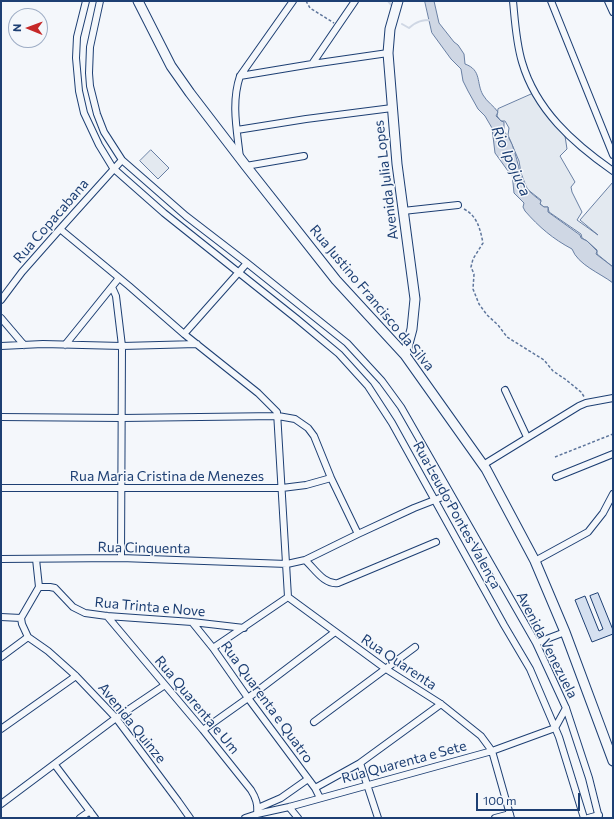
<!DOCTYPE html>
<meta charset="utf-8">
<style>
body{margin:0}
#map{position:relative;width:614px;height:819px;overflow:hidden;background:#f4f7fb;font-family:Commissioner,sans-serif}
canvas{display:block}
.frame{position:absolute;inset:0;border:2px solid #1d3f73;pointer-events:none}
.north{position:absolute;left:8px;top:8px;width:40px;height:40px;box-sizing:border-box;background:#f4f7fb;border:1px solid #9eadc5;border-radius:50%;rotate:271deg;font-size:11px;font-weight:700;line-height:16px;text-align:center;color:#1d3f73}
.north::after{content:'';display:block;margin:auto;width:14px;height:18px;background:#c62828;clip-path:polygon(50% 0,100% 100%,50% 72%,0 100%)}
.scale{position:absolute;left:476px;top:793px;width:104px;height:18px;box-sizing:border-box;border:2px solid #1d3f73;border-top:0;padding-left:5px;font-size:12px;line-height:14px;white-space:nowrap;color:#1d3f73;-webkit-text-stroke:3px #f4f7fb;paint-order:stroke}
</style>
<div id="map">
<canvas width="614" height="819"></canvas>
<div class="frame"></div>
<div class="north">N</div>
<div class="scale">100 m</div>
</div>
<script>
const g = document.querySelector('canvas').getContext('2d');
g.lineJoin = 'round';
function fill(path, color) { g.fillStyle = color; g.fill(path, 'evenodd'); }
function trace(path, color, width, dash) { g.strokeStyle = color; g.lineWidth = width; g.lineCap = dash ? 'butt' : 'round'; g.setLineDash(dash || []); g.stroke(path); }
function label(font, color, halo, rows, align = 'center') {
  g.font = font + ' Commissioner,sans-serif'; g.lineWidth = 3; g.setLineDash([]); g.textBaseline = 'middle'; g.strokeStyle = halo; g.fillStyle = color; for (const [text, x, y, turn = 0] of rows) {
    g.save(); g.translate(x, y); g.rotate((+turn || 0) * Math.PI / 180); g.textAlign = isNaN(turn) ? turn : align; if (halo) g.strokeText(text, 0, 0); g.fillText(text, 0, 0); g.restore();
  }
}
const green = new Path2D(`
 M532,94L565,136L567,149L560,156L575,182L571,187L572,192L582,212L577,220L598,235L580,220L613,182V267L597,254V250L587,241L582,238L581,234L549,212L548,207H544L540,204L541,200L527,189L521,173L519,161L508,135L509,128L505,121H501L497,116L498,109Z
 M151,150L169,168L158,179L140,161Z`);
const water = new Path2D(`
 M425,1H434L439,23L454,42L458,45L464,54L465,64C482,70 476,83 483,95C487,102 494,106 498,112L496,116L501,121L504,122V131C518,147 516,171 527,188C530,193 536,197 541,201L540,204L544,207H548V212L580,235L581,238L587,241L597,251L596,254L613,267V283C600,273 578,265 572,249C553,239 539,227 525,211L523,207L524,203L514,193L512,173L508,171L495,153L492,128L485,116L478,109L468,91L463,81L461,69L451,59L432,33Z`);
const stream = new Path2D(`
 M388,1L393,7
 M402,24L409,28C417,21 422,20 432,20`);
const building = new Path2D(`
 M598,593L613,630V634L592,642L575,600L585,596L599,631L603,629L590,596Z`);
const path = new Path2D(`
 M306,1L310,8L334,23
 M464,209C477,216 480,228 483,243L473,259L471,267L474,274L473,289L479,304L487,315L498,325L507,337L544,360L553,371L565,379L581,392L585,398
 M555,457L613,434`);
const street = new Path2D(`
 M86,1L77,37L76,58L79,91L84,113L99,145L113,168L164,213L297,319L339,354L368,386L392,423L504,625L530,669L559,737L584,818
 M100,1L90,47L89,73L90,86L97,114L104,132L122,160L186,216L247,263L347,343L382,381L401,407L536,643L566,708L589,778L599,818
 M513,1C515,21 516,42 522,62C536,110 573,143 613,171
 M551,1L613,155
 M608,1L613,12
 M312,64L355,1
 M240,76L312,64L388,53
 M237,130L306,119L392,108
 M240,158C237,130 231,103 240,76L293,1
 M246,166L304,156
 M403,211L458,205
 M60,229L129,286L184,334L258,393L277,412L288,597
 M112,287L116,296L122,346L121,558
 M1,300L22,272L60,229L122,160
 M1,318L24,345
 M184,334L247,263
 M65,345L119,278
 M1,346L43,344L122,346L197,344
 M505,390L527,437
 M1,417L122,418L278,416L295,419L308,428L314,436L331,478L358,534
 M483,465L579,406L586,403L613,398
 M556,477L613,454
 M1,488H282L306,485L331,478
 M1,559L121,558L287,564L305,560C315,569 324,585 338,583L436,542
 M36,559L39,587L21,618L22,624L28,637L48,651L76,676L116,718L178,801L190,818
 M305,560L358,534L414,508L450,494
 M535,561L588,532L603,513L613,494
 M39,587H50L55,588L73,607L85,613L107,616L192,622L244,628
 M288,597L386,669L441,704L481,736L492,751L511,818
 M107,616L203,730L251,790C256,798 258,804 257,814
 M1,617L21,618
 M192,622L213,648L248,698L315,788L320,798
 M536,643L565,632
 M213,648L288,597
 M1,657L28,637
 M314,722L415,647
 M1,729L76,676
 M203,730L248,698L335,632
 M360,763L378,818
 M55,765L95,818
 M315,788L360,763L441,704
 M1,804L116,718L165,685
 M289,807L298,818
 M258,808L281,798L308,779
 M80,818L90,811
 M245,818L257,814L289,807L492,751L555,728L566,708
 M495,818L510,814
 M588,818L599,815`);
const secondary = new Path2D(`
 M138,1L171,66L190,93L246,166L336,280L405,355L486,469L535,561L565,632L613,761
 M398,1L390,29L388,53L397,164L415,299L412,329L405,355`);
const streetNames = [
 ["Avenida Julia Lopes",386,180,-97],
 ["Rua Copacabana",51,221,-49],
 ["Rua Justino Francisco da Silva",372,298,50],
 ["Rua Maria Cristina de Menezes",167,476],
 ["Rua Leudo Pontes Valença",457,515,61],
 ["Rua Cinquenta",144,548,1],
 ["Rua Trinta e Nove",150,607,5],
 ["Avenida Venezuela",547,645,63],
 ["Rua Quarenta",399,662,34],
 ["Rua Quarenta e Quatro",267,702,54],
 ["Rua Quarenta e Um",197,705,50],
 ["Avenida Quinze",132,723,51],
 ["Rua Quarenta e Sete",404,762,-15]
];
const waterNames = [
 ["Rio Ipojuca",511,161,66]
];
fill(green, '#e3e9f0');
trace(green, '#687fa3', 1);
fill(water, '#cfd7e4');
trace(water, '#687fa3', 1);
trace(stream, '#cfd7e4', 2);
fill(building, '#d5e0f0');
trace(building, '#1d3f73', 1);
trace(street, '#1d3f73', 8);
trace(secondary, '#1d3f73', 11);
trace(path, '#5e769c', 1.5, [3, 2]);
trace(street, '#f4f7fb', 6);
trace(secondary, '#f4f7fb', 9);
label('14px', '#1d3f73', '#f4f7fb', streetNames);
label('italic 15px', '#1d3f73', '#f4f7fb', waterNames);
</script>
